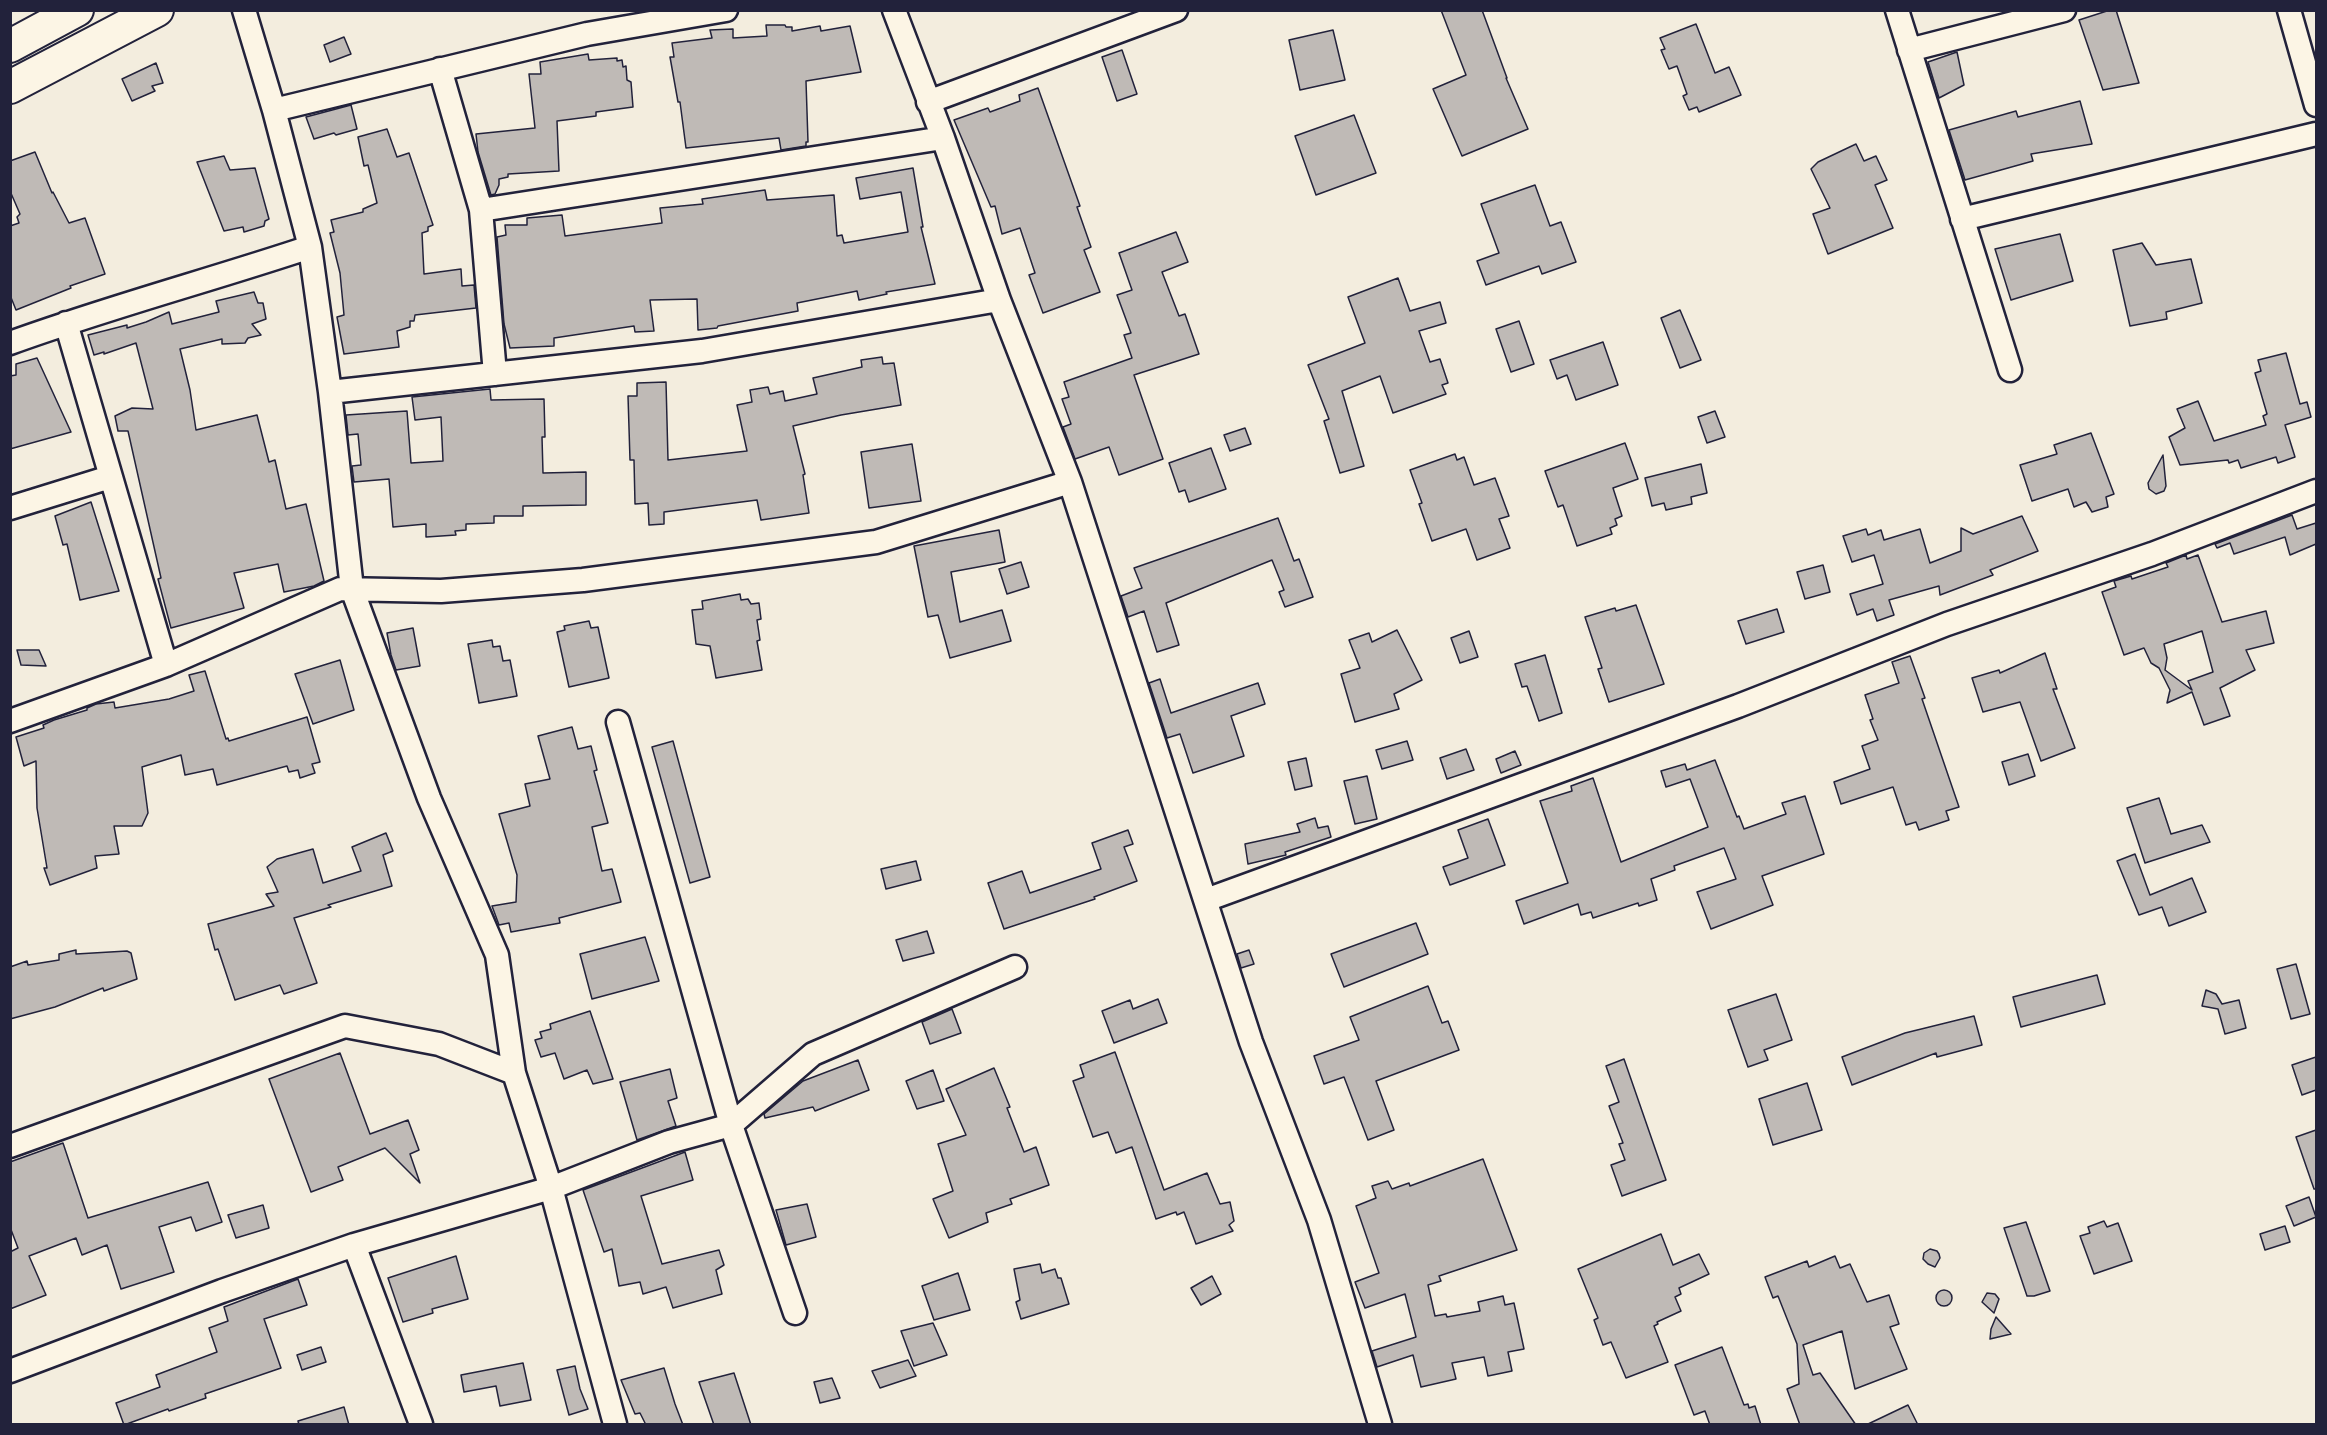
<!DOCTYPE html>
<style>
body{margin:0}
#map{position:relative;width:2327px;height:1435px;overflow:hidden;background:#f3edde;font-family:Kalam,sans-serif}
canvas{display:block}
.frame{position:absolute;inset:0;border:12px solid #22223b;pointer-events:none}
</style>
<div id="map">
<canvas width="2327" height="1435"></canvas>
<div class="frame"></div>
</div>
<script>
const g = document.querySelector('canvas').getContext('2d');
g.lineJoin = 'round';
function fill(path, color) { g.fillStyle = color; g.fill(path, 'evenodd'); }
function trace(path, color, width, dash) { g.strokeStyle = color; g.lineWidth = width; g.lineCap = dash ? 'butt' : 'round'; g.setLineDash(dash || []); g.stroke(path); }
const building = new Path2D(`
 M1441,10H1482L1507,78H1506L1528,129L1462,156L1433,89L1466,75Z
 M2110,10H2116L2139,83L2103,90L2079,20Z
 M1696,24L1715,73L1729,67L1741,95L1699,112L1697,107L1689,110L1683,96L1687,94L1677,66L1669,69L1661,50L1665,49L1660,38Z
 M766,25H785L786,27H792V31L820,26L821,31L850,26L861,72L806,81L808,142H806V146L781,150L779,138L686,148L680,102H678L670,57H674L672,43L712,38L710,30L733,29V38L767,36Z
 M1333,30L1345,80L1300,90L1289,40Z
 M344,37L351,54L330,62L324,45Z
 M1122,50L1137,94L1117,101L1102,57Z
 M1957,52L1964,85L1939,98L1928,62Z
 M588,54L589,60L617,58V61L622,60L623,67L626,66L627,80L631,82L633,107L596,112V116L557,121L559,171L508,174V177L499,179V185L495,194L491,195L478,152L476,134L535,128L529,74H541L540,62Z
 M156,63L163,83L152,86L155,91L132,101L122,79Z
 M1038,88L1080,206L1077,207L1091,247L1084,250L1100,292L1043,313L1029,275L1035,273L1020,228L1002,234L995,206L991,207L954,120L988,108L990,112L1020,101L1019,95Z
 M2080,101L2092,144L2031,154L2033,161L1965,180L1949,130L2016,111L2018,117Z
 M351,105L357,129L336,135L334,133L314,139L306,117Z
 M1354,115L1376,173L1316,195L1295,136Z
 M387,129L397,157L409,153L433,225L428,227V231L422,233L424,274L461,269L462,286L474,285L476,308L415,315L414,321H410V327L397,331L399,347L344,354L337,317L344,315L340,273L330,233L334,232L331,220L363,212V209L377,203L368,165L364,166L358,137Z
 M1856,144L1864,161L1876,156L1887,180L1875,185L1893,228L1828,254L1813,214L1830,208L1811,169L1818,162Z
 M35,152L52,193L53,192L69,223L85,218L105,274L70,286L71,288L16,310L10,295V226L19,223L17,217L20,214L10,191V161Z
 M224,156L230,170L255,168L269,219L265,221L264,226L244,232L243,227L224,231L197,162Z
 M913,168L923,227H921L935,284L886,292L887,294L859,300L857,291L797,303L798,311L718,326L717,328L698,330L697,299L650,300L654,331L635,332L634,326L554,338V346L510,348L504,324L497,237L506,235L505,225H527V218L562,215L565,236L662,223L660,208L703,204L702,199L765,190L767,200L834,195L837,236L842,235L844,243L908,232L901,192L860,199L856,178Z
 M1535,185L1550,226L1561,222L1576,262L1542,274L1539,266L1486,285L1477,261L1499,253L1481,204Z
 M1176,232L1188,262L1162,272L1179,316L1185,314L1199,354L1134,375L1163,459L1119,475L1109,447L1075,459L1063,427L1071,424L1062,399L1069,397L1064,382L1132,358L1124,335L1131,333L1117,295L1132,290L1119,253Z
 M2060,234L2073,281L2011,300L1995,249Z
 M2142,243L2156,265L2191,259L2202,303L2166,312L2167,319L2130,326L2113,250Z
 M1398,278L1410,311L1440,302L1446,323L1419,331L1430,362L1440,359L1448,383L1442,385L1446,394L1393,413L1380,376L1342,391L1364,466L1340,473L1324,421L1329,419L1308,365L1365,343L1348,297Z
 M254,292L258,303H263L266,319L252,324L261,335L248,338L245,343L222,344V339L180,349L190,390L196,430L257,415L269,462L275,460L286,509L306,504L324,581L314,586L284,592L278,564L234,573L244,608L171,628L158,579L161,578L128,431H118L115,416L132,408L153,409L136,343L104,354V352L94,355L88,335L127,325V328L146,322L169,312L172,324L219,312L216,301Z
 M1680,310L1701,360L1680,368L1661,318Z
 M1519,321L1534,364L1511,372L1496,329Z
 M1603,342L1618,385L1576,400L1567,375L1557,379L1550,360Z
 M2286,353L2300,404L2307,402L2311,417L2285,425L2295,457L2278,463L2276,457L2241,468L2238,460L2229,463L2228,460L2180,465L2169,437L2185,428L2177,409L2198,401L2214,441L2266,425L2263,416L2267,414L2255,373L2261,371L2258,360Z
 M882,357L883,364L894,363L901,405L841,415L793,426L805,474L803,475L809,513L761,520L757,500L664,512V524L649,525L648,503L635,504L634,460H630L628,396H637V383L666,382L668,460L747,451L737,405L752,402L750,390L768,387L770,394L783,391L785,401L817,394L813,378L862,367L861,360Z
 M37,358L71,432L10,449V376L16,375V364Z
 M490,389L491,400L544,399L545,437H542L543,473L586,472V505L523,506V516H494V523L466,524V530L455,531L456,535L426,537V524L393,527L389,479L354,482L352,466L361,465L358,434L348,435L346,415L407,411L411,463L443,461L441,417L415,420L412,397Z
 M1715,411L1725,437L1707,443L1698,417Z
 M1245,428L1251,444L1230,451L1224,435Z
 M2091,433L2114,494L2106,497L2108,507L2092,512L2086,502L2074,507L2068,489L2032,501L2020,465L2057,454L2054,445Z
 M1625,443L1638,479L1613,488L1622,516L1615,519L1617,525L1610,528L1612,534L1577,546L1563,505L1558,507L1545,471Z
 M912,444L921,501L869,508L861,452Z
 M1211,448L1226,489L1189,502L1185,490L1179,492L1169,463Z
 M1455,454L1457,460L1464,457L1474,485L1495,478L1509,516L1499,519L1510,548L1477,560L1466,529L1432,541L1419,504L1422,503L1410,470Z
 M2163,455L2166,486L2164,491L2156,494L2149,489L2148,483Z
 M1701,464L1707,493L1691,497L1692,504L1666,510L1664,503L1652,506L1645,478Z
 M91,502L119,591L80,600L67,544L63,545L55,516Z
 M2292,515L2297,529L2316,523V544L2290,555L2285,537L2234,554L2230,543L2217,548L2215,544Z
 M2022,516L2038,551L1990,570L1993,575L1940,595L1939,586L1889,600L1894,615L1877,621L1873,609L1857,615L1850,594L1883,584L1874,555L1852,562L1843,536L1866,529L1868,535L1881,530L1884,540L1920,529L1930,563L1961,551V528L1973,534Z
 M1278,518L1294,561L1299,559L1313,597L1285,607L1279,592L1284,590L1272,560L1166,603L1179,645L1157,652L1144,611L1128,617L1121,596L1142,588L1134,568Z
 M999,530L1005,562L951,572L960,622L1002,610L1011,641L950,658L938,615L928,617L914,546Z
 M2186,555L2187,559L2198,555L2222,622L2266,611L2274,643L2246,650L2255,670L2220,688L2230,716L2204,725L2192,692L2167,703L2170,690L2159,668L2151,663L2144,648L2124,655L2102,592L2116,587L2114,581L2131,576L2132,579L2168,567L2166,563ZM2202,631L2213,672L2188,681L2192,690L2165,670L2167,658L2164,644Z
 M1021,562L1029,587L1007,594L999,569Z
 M1823,565L1830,592L1805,599L1797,572Z
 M740,594L741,600L748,599L751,604L759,603L761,619L757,620L760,640L757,641L762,670L716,678L710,646L696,644L692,610L703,609L702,601Z
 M1636,605L1664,684L1609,702L1598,669L1602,668L1585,617L1615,608L1616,611Z
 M1777,609L1784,632L1746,644L1738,621Z
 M589,621L591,628L598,627L609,678L569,687L557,632L565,630L564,626Z
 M413,628L420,666L396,670L391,655L387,633Z
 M1397,630L1422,680L1394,694L1399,709L1355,722L1341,674L1360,668L1349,640L1369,633L1372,642Z
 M1469,631L1478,657L1460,663L1451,638Z
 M492,640L493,647L500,646L503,661L510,660L517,696L479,703L468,644Z
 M17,650H39L46,666L21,665Z
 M2045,653L2057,689H2053L2075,748L2041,761L2020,702L1983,712L1972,678L1999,670L2000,673Z
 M1545,655L1562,713L1539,721L1527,686L1522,687L1515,664Z
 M1910,656L1925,698L1922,699L1959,807L1946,811L1949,820L1919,830L1916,822L1906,825L1893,787L1841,804L1834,782L1870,769L1862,746L1878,740L1870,720L1873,719L1865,695L1899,683L1892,662Z
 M340,660L354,710L313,724L295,674Z
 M205,671L226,739L228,738L229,741L307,717L320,762L312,764L315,773L300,778L298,770L289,772L287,766L217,785L213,769L185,775L181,755L142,767L148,813L142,826H114L119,854L95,856L97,868L50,885L44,868H47L37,808L36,761L24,766L16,737L44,728L43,725L54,720L87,710V708L96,704L114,702L115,708L169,699L194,691L189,675Z
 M1160,679L1171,713L1258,683L1265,704L1231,716L1244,756L1193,773L1180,734L1167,738L1149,683Z
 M572,727L578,749L591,746L597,770L594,771L608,823L592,827L602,871L612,869L621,902L559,918L560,923L511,932L509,923L499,925L492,906L516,902L517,875L499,814L530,806L525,784L550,779L538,736Z
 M673,741L710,877L690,883L652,747Z
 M1407,741L1413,760L1382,769L1376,750Z
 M1466,749L1474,770L1447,779L1440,758Z
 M1515,751L1521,765L1501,773L1496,759Z
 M2028,754L2035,776L2009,785L2002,762Z
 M1306,758L1312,786L1295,790L1288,762Z
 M1715,760L1737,817L1739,816L1744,829L1786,814L1782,803L1805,796L1824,854L1762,876L1773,905L1711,929L1697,892L1736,879L1724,848L1674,866L1675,870L1651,879L1657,900L1639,906L1638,903L1593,918L1591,912L1581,915L1578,904L1524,924L1516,901L1568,883L1540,801L1572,791L1571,786L1593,778L1621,862L1708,827L1690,779L1666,787L1661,771L1685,764L1687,770Z
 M1367,776L1377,819L1355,824L1344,781Z
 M2159,798L2171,834L2202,825L2210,842L2145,863L2127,808Z
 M1315,818L1318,828L1328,826L1331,837L1285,852L1286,855L1248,864L1245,844L1300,832L1297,824Z
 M1488,819L1505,865L1450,885L1443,867L1468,858L1458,830Z
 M1128,830L1133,844L1124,847L1137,881L1094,897L1095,899L1004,929L988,883L1022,871L1030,893L1101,869L1092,843Z
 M386,833L393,851L383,855L392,886L328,905L331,907L294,918L317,983L284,994L280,985L235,1000L218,949L215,950L208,924L274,906L266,894L278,892L267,867L277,859L313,849L323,883L361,871L352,847Z
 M2135,854L2150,895L2192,878L2206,912L2169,926L2162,907L2139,915L2117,861Z
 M916,861L921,880L886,889L881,869Z
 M1416,923L1428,954L1344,987L1331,954Z
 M927,931L934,953L903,961L896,940Z
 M645,937L659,981L592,999L580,954Z
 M76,950V954L127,951L131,953L137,979L104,991L103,988L55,1007L10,1019V967L27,961L28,965L59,960V954Z
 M1249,950L1254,964L1241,968L1237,954Z
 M2296,964L2310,1014L2291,1019L2277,969Z
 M2097,975L2105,1004L2021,1027L2013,997Z
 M1428,986L1442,1023L1448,1021L1459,1050L1376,1081L1394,1130L1368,1140L1344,1077L1324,1084L1314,1056L1359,1040L1350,1017Z
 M2206,990L2216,994L2222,1004L2239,1000L2246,1028L2225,1034L2218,1009L2202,1006Z
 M1776,994L1792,1040L1764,1050L1768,1060L1748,1067L1728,1010Z
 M1158,999L1167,1023L1114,1043L1102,1011L1130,1000L1133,1009Z
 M952,1009L961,1033L930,1044L922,1022Z
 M590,1011L613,1079L593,1084L587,1070L564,1079L555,1053L541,1057L535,1040L542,1038L540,1032L551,1029L550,1024Z
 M1974,1016L1982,1045L1937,1057L1936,1053L1852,1085L1842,1057L1905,1033Z
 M1115,1052L1164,1190L1207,1173L1220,1204L1230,1202L1234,1221L1229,1225L1233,1231L1196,1244L1184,1212L1177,1215L1176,1212L1156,1219L1132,1147L1116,1153L1108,1132L1093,1137L1073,1081L1084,1077L1080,1065Z
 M340,1053L370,1134L408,1120L419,1150L410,1154L420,1183L385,1148L338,1167L343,1180L311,1192L269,1079Z
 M2316,1057V1090L2302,1095L2292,1065Z
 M1624,1059L1666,1180L1622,1196L1611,1165L1625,1160L1619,1144L1623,1143L1609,1106L1619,1102L1606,1066Z
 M858,1060L869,1090L815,1111L813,1107L765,1118L764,1114L803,1081Z
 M994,1068L1010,1107L1007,1108L1024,1152L1036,1147L1049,1185L1010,1199L1012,1204L986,1213L988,1222L949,1238L933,1199L953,1191L938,1144L966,1135L946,1089Z
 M670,1069L677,1098L668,1101L676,1126L637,1140L620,1082Z
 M933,1070L944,1101L917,1109L906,1081Z
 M1807,1083L1822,1130L1773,1145L1759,1099Z
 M2316,1130V1189H2314L2296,1137Z
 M63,1143L88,1218L208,1182L222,1222L196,1231L191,1217L159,1227L174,1272L121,1289L107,1245L82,1255L76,1238L29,1256L46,1295L10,1309V1252L18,1248L10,1227V1162Z
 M685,1152L693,1180L641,1196L662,1264L719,1250L724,1265L716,1270L722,1294L673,1308L666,1287L643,1294L640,1282L619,1286L612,1249L604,1252L583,1190Z
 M1483,1159L1517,1250L1439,1276L1441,1281L1428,1285L1435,1316L1446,1314L1447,1317L1480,1311L1478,1302L1503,1296L1505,1305L1514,1303L1524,1349L1508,1352L1512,1371L1488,1376L1484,1357L1452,1363L1456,1379L1421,1387L1413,1355L1377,1367L1372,1351L1416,1337L1405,1294L1365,1308L1355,1282L1379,1273L1356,1206L1376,1198L1372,1186L1388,1181L1392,1189L1409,1183L1410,1186Z
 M2309,1197L2316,1217L2294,1226L2286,1206Z
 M807,1204L816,1237L786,1245L776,1210Z
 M263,1205L269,1228L236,1238L228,1215Z
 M2104,1221L2107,1227L2118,1223L2132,1261L2094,1274L2080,1236L2090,1233L2088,1227Z
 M2026,1222L2050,1291L2034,1296H2027L2004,1228Z
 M2285,1226L2290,1242L2265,1250L2260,1234Z
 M1661,1234L1673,1265L1699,1254L1709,1274L1679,1288L1681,1294L1675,1297L1681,1311L1657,1322L1658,1324L1654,1326L1668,1362L1626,1378L1611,1342L1603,1345L1594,1320L1598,1318L1578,1269Z
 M1930,1249L1937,1251L1939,1254L1940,1258L1935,1267L1928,1264L1923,1259L1924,1253Z
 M456,1256L468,1299L432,1309L433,1313L403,1322L388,1278Z
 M1835,1256L1840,1268L1850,1264L1867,1302L1889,1295L1899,1324L1890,1327L1907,1369L1855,1389L1842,1331L1803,1345L1813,1375L1820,1373L1856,1425H1800L1787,1389L1799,1384L1797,1344L1778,1296L1773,1298L1765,1277L1807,1261L1809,1267Z
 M1040,1264L1042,1273L1055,1269L1058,1278H1061L1069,1304L1021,1319L1016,1302L1020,1300L1014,1269Z
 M958,1273L970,1310L934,1320L922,1286Z
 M1212,1276L1221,1294L1201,1305L1191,1288Z
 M298,1279L307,1305L264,1319L281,1368L205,1394L206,1398L169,1411L168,1409L124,1425L116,1403L160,1387L156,1375L217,1352L209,1328L228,1321L224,1307Z
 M1936 1298a8 8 0 1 1 16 0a8 8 0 1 1-16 0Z
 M1987,1293L1995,1294L1999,1299L1994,1313L1982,1302Z
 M1996,1317L2011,1334L1990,1339L1991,1329Z
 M933,1323L947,1355L914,1366L901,1331Z
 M321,1347L326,1362L302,1370L297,1355Z
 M1722,1347L1744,1405L1748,1404L1749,1408L1755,1406L1761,1425H1710L1705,1411L1694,1415L1675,1365Z
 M908,1360L916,1376L880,1388L872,1371Z
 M523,1363L531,1400L500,1406L496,1386L464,1392L461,1375Z
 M575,1366L580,1389L588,1409L569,1415L557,1370Z
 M664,1368L675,1404L683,1425H646L640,1413L635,1414L621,1380Z
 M734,1373L751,1425H714L699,1382Z
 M832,1378L840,1398L820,1403L814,1382Z
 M1908,1405L1918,1425H1866Z
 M344,1407L349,1425H299L298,1421Z`);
const street = new Path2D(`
 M244,10L274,110L310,247L330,392L352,589L429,798L497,955L514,1073L551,1188L615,1424
 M894,10L943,138L999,300L1070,482L1251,1042L1319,1220L1380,1424
 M1897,10L2010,370
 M2289,10L2316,105
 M1909,50L2064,10
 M440,69L481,210L495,374
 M928,102L1176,10
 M274,110L587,34L726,10
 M481,210L943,138
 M1962,219L2316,134
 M66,323L166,665
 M10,343C109,307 211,280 310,247
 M330,392L702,351L999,300
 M10,508L110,477
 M10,721L166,665L340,589L441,591L583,580L876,542L1070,482
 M618,722L731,1125L795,1313
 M1206,900L1738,706L1947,624L2152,554L2316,491
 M10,1146L345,1026L439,1044L514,1073
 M354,1245L421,1424
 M10,1371L222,1291L354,1245L551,1188L669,1142L731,1125L813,1054L1015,967`);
const secondary = new Path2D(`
 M10,46L77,10
 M10,87L157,10`);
fill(building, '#bfbab6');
trace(building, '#22223b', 1.5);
trace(street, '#22223b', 27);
trace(secondary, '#22223b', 36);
trace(street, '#fcf5e5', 22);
trace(secondary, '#fcf5e5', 32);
</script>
